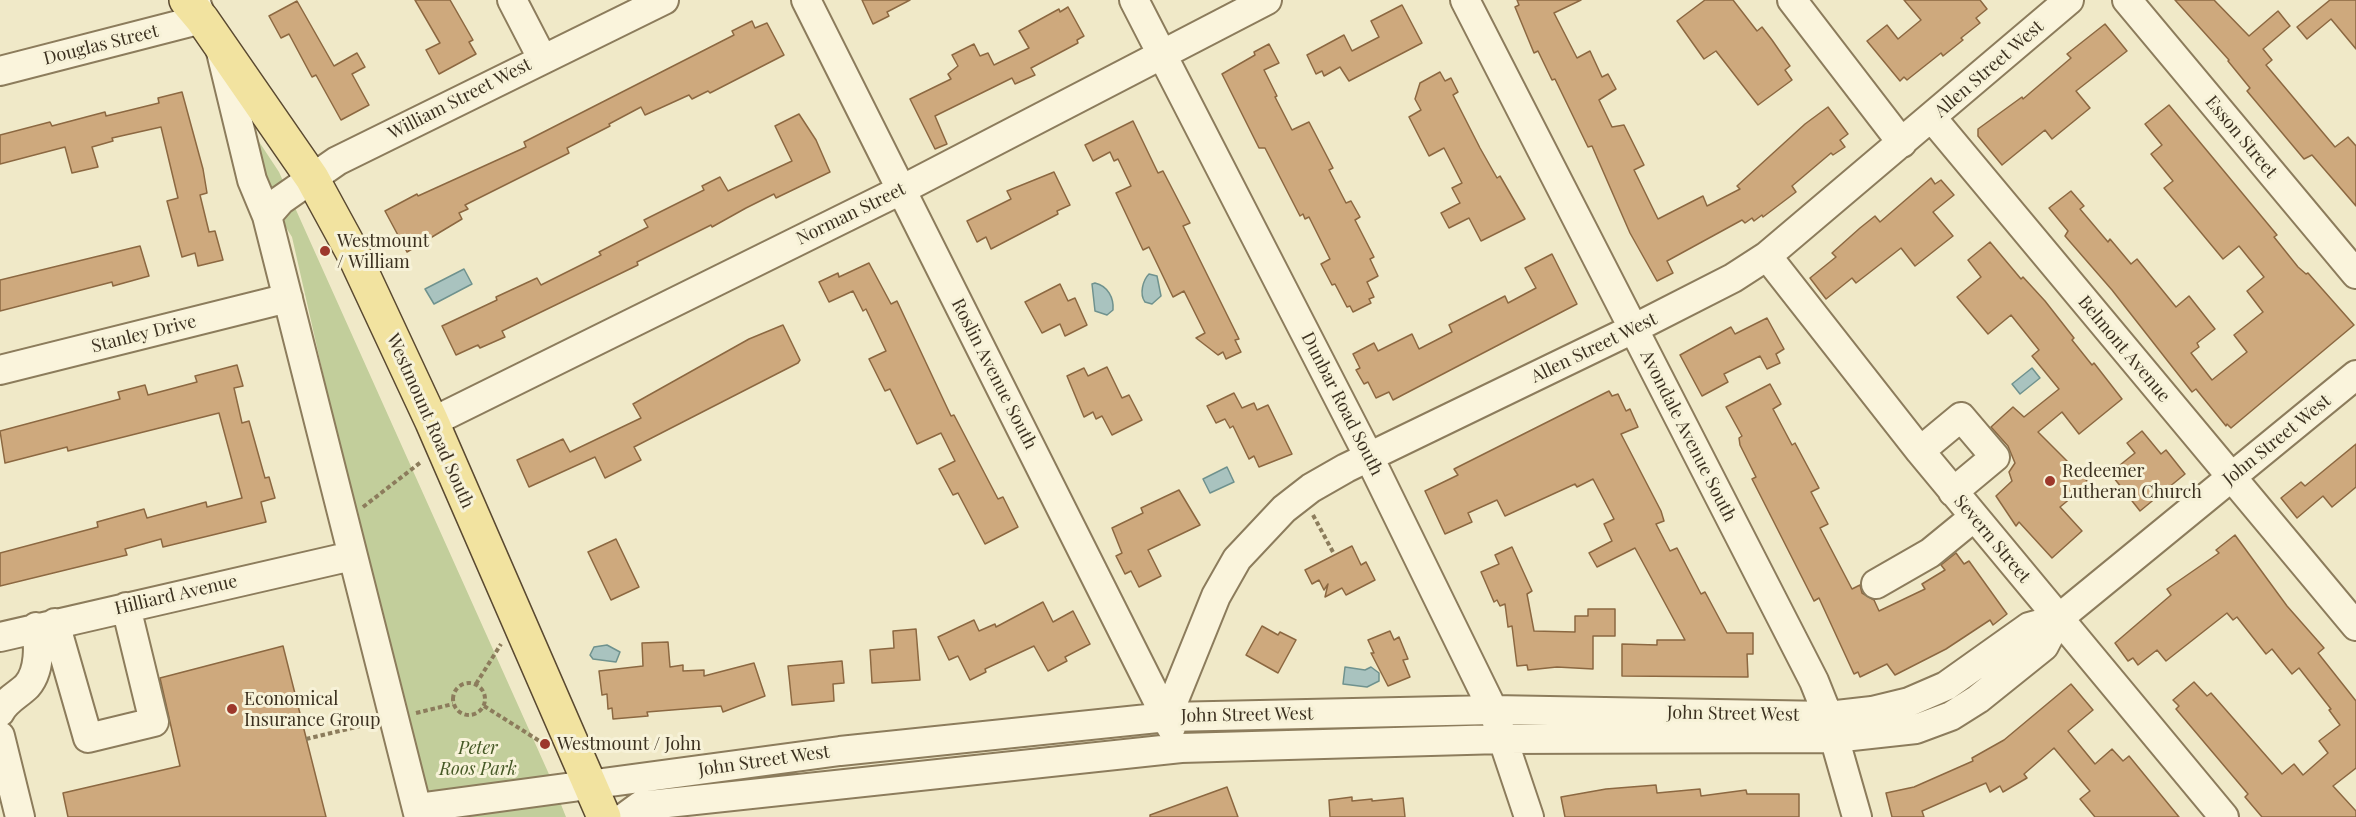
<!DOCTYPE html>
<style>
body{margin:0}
canvas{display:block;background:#f0e9c8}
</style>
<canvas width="2356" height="817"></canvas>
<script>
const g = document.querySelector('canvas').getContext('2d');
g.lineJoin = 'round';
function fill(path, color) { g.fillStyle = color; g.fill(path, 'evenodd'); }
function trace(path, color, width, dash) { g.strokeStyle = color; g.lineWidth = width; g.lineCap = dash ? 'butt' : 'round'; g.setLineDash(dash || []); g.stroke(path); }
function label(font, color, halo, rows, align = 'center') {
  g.font = font + ' "Playfair Display",serif'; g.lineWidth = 6; g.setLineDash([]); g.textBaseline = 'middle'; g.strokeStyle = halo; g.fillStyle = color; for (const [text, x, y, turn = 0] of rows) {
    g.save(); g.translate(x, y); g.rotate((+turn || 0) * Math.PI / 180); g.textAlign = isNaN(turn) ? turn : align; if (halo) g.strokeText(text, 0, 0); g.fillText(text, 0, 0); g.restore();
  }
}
const green = new Path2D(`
 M246,122L279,172L548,772L566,817H439L423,781L359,532L292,237L260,186Z`);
const water = new Path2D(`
 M464,269L472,284L434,304L425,289Z
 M1149,274L1157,276L1161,296L1152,304L1145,302C1139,294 1143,280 1149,274Z
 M1095,283C1108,286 1114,298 1113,310L1107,315L1095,311L1092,284Z
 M2032,368L2040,378L2020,394L2012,384Z
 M1227,467L1234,482L1210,493L1203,479Z
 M607,645L620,652L616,662L593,659L590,655L594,647Z
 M1345,667L1365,670L1371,667L1379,673V681L1367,687L1343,684Z`);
const building = new Path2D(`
 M415,0H450L473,40L469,42L476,54L439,74L426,50L440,43Z
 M862,0H910L887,12L889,16L873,24Z
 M1517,0H1581L1554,13L1577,58L1590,51L1602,77L1608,74L1616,89L1599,100L1612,127L1624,125L1644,165L1634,170L1658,219L1703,196L1707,206L1740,189L1737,186L1805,124L1828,107L1848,134L1840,140L1845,147L1833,155L1831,153L1792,186L1796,192L1763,217L1762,215L1754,221L1752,218L1745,223L1742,220L1667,261L1673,273L1657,281L1630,233L1592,146L1588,147L1555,79L1552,80L1538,51L1534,53L1515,7L1519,5Z
 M1705,0H1733L1757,31L1762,27L1772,40L1790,66L1785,70L1792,80L1758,105L1716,51L1704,59L1677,21Z
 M1904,0H1980L1987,9L1976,18L1980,23L1961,38L1963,40L1943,56L1941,53L1907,80L1904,77L1900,81L1867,41L1887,25L1898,39L1921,20Z
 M2175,0H2214L2249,36L2278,11L2290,26L2263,49L2272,60L2266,65L2335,147L2348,137L2356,146V206L2312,155L2304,159L2247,91L2250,88L2228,61L2229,60Z
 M2330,0H2356V49L2331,19L2307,39L2297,27Z
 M297,1L334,66L357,53L365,67L352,74L369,105L341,120L316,75L312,77L289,34L281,38L269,16Z
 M1402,5L1422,43L1349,81L1340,67L1324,76L1322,71L1316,74L1307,55L1344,35L1352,51L1379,37L1371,21Z
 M1068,7L1084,36L1077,40L1078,43L1031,68L1035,75L1015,84L1012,78L935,116L947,144L935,149L910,99L951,79L948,74L958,66L952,55L974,44L980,56L988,53L994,65L1029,48L1019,31L1059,9L1060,12Z
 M752,21L755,28L767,23L784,55L710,93L708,91L692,99L689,95L645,115L641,107L609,124L610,126L567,148L569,153L465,205L468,209L459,213L462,219L407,252L385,211L417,194L418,196L526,147L524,142L734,35L732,31Z
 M2105,24L2127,51L2076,91L2090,108L2052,139L2045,130L2002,165L1978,136V129L2022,97L2023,99L2071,58L2067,54Z
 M1269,44L1279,63L1264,70L1277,96L1275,97L1292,130L1309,122L1333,168L1329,170L1346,203L1351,201L1360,217L1355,220L1374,257L1370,259L1378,276L1367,282L1374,297L1369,299L1371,303L1353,312L1350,306L1347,307L1335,284L1332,285L1321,264L1330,259L1309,217L1305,219L1303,214L1300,216L1265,148H1259L1222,74L1255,55L1254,52Z
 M1440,72L1445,81L1451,78L1458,92L1453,95L1480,148L1497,178L1500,176L1525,219L1481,241L1469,218L1449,228L1441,213L1460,203L1452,188L1462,183L1444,148L1429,156L1409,117L1421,110L1415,99L1420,83Z
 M182,92L203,169L207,193L200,195L209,232L215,231L223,260L198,266L195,253L182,257L167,201L178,198L161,127L112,138L113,141L92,147L98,167L72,173L65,147L0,164V135L50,122L52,126L105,112L106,116L159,103L158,98Z
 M2169,105L2277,235L2274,237L2298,267L2306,274L2308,273L2354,325L2231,428L2227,424L2226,426L2196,389L2192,392L2112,290L2065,236L2068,231L2049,208L2071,191L2084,206L2080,209L2108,242L2110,239L2131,264L2137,259L2176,307L2189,296L2215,329L2197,343L2199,347L2191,353L2212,380L2247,352L2234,335L2263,312L2247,291L2264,277L2239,246L2223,259L2164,188L2173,181L2151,154L2162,145L2145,124Z
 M799,114L816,140L830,172L776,198L774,194L746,208L712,227L711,225L637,262L638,265L502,331L505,337L480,348L478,345L456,355L442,326L497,300L496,297L537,278L541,285L601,255L599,252L648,227L644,220L704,190L702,186L720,177L728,191L792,161L775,126Z
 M1133,121L1158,173L1163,171L1190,223L1183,226L1239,339L1235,340L1241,352L1226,359L1223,352L1218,355L1196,338L1205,333L1184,291L1173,297L1149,247L1143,250L1116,193L1131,186L1118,159L1114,161L1110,152L1093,161L1085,145Z
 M1054,172L1070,205L1057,211L1058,214L991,249L986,237L977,242L967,221L1011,199L1007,191Z
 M1931,178L1935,184L1941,180L1954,195L1933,212L1953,236L1915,266L1901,248L1856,283L1852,278L1826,299L1810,278L1836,257L1832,253L1860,228L1875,216L1880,222Z
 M1990,242L2021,279L2023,277L2045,301L2074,338L2072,340L2092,365L2094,363L2122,399L2079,434L2062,412L2038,432L2089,483L2060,507L2082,531L2052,558L2019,522L2016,526L1996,496L2012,481L2009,472L2015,463L2008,446L1991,427L2013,407L2024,417L2059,389L2032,356L2039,350L2011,315L1988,334L1957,297L1981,277L1968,260Z
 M140,246L149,276L113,286L112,282L0,311V280Z
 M1552,254L1577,304L1393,400L1389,392L1376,398L1368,382L1364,384L1356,370L1360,368L1353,354L1374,343L1378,351L1412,334L1419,349L1452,332L1449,325L1505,296L1508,303L1536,288L1525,268Z
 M869,263L891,304L897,301L951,416L954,415L998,499L1003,497L1018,527L985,544L958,493L953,495L939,469L955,461L941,433L917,444L890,389L885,391L869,359L886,351L866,309L863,311L853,291L829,302L819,282L838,273L839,277Z
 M1060,284L1068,301L1075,298L1087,325L1065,336L1060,324L1042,333L1025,302Z
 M1767,318L1784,349L1776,354L1780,363L1767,369L1760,356L1724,374L1728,382L1702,396L1680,355L1731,327L1735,334Z
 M783,325L800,360L798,363L634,447L641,460L605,478L595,457L529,487L517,460L563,439L570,452L641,418L633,404L749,339Z
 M237,365L243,386L234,388L242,423L249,421L265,478L269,477L275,498L261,502L266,522L163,547L161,539L125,549L127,555L0,586V553L98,527L97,522L144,509L147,518L206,502L207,507L242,498L219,413L68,451L67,447L5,463L0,431L120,399L118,392L145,385L148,395L197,382L195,376Z
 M1107,367L1122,398L1129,395L1142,420L1112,435L1102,416L1096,419L1093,412L1084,417L1067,376L1084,368L1088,376Z
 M1770,384L1781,404L1773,409L1792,445L1795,443L1819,488L1811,492L1828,524L1820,528L1852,589L1860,585L1862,593L1874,600L1879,611L1925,589L1922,584L1945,570L1941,565L1956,553L1964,564L1969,561L2007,614L1993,625L1990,620L1946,649L1895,675L1887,664L1860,677L1858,672L1854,674L1819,598L1814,601L1752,479L1756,477L1740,445L1739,438L1742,436L1726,407Z
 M1609,391L1612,396L1618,394L1626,411L1630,409L1638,427L1621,434L1661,511L1664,521L1656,524L1670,551L1677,548L1701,594L1705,592L1727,633H1753V654H1747L1748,677L1622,676V644L1657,645V640H1685L1635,548L1597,567L1589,553L1612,541L1604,524L1614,519L1593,479L1577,487L1575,484L1505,516L1497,500L1468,513L1472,522L1445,534L1425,491L1458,475L1454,469Z
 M1234,393L1242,408L1254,403L1257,410L1268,405L1292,454L1259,467L1254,456L1249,459L1233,426L1230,428L1225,419L1216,423L1207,406Z
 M2142,431L2161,454L2166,450L2185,474L2140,511L2110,473L2135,453L2127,443Z
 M2356,444V487L2332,507L2323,496L2297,518L2281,498L2301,482L2305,486Z
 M1179,490L1200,525L1148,550L1161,576L1139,587L1131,571L1125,574L1116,556L1122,553L1112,528L1143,513L1141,508Z
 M2235,535L2287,606L2324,648L2318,653L2356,701V768L2333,786L2356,811V817H2262L2245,797L2248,794L2176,709L2179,706L2173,700L2194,682L2207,696L2211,693L2282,774L2294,764L2303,775L2328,753L2319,741L2340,725L2329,710L2331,709L2299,668L2292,674L2272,649L2266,654L2237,617L2233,620L2227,613L2166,661L2157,650L2138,665L2133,658L2128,661L2115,643L2171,595L2167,589L2219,553L2216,550Z
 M616,539L639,587L611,600L588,552Z
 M1352,546L1361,565L1366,562L1375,580L1346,595L1342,588L1325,597L1328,584L1324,590L1319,580L1312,584L1305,570Z
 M1512,547L1532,591L1527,594L1534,631L1575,632V616H1588V609H1615V636H1593V669L1557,667L1528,670L1527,665L1517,666L1512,626L1508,627L1505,604L1500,606L1497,600L1494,602L1481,572L1499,564L1495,555Z
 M1043,602L1053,622L1073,611L1090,644L1065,657L1067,661L1048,671L1034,646L985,669L986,672L970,680L958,656L949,660L938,637L974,620L979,631L995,624L996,627Z
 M1262,626L1278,635L1280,632L1296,640L1278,673L1246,655Z
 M916,629L920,680L872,683L870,650L894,648L893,631Z
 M1390,631L1394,640L1399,637L1408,659L1403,660L1410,677L1388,686L1371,653H1374L1368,640Z
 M668,642L670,667L683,665V671L704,670V676L754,663L765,696L723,712L721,706L647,712L648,716L613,719L612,708L608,709L607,694L602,695L599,671L643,666L642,643Z
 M283,646L326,817H68L63,793L180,766L160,678Z
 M842,661L844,683L833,684L834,701L792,705L788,666Z
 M2071,684L2093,710L2068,731L2095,764L2112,749L2123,761L2129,756L2179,817H2095L2080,799L2090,791L2054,748L2024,774L2027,778L2003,792L2000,786L1990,792L1986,783L1922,811L1924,817H1892L1886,793L1914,787L1973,761L1972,758L2004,740Z
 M1656,785L1657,793L1700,789L1701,796L1746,790L1747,794H1799V817H1565L1561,797L1606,789Z
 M1227,787L1238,817H1150V815Z
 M1352,797V801L1372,799V801L1403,798L1405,817H1330L1329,800Z`);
const path = new Path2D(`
 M363,507L421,462
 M1313,515L1334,554
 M453 699a16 16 0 1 1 32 0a16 16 0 1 1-32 0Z
 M476,684L501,644
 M484,706L541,742L545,741
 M416,713L453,704
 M306,739L373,723`);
const minor = new Path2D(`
 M512,0L542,58
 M806,0L1171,727
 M1134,0L1369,457L1493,710L1529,817
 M1465,0L1814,681L1828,716L1857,817
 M1792,0L1902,143
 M2127,0L2356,274
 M221,52L252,180L267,216L419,817
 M0,71L202,19L195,0
 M1932,118L2356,626
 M267,216L281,200L337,161L664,0
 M1767,256L1920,451L2224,817
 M0,370L288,298
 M432,422L901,190L1267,0
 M1920,451L1961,417L1995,457L1953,492
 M1876,584L1930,553L1974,517
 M55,623L88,738L154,722L126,607
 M0,637L352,556
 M0,712C6,700 18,695 27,686C40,671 39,645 36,627
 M1167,717L1216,596L1237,559L1284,509L1311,488L1346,468L1633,329L1733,278L1767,256L2069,0
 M0,736L20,817
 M417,808L840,751L1167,717L1493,710L1828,716L1872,711L1909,702L1946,686L2029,627L2058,619L2356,375
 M625,817L640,806L1181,748L1502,739L1834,738L1916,729L1951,716L1978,699L2044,646L2058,619`);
const major = new Path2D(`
 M186,0L202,19L312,178L354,255L432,422L604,817`);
const markers = [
 [325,251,6,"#9d382b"],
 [2050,481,6,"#9d382b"],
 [232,709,6,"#9d382b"],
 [545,744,6,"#9d382b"]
];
const streetNames = [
 ["Douglas Street",101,45,-14],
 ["Allen Street West",1989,69,-41],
 ["William Street West",460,99,-27],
 ["Esson Street",2241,137,50],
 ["Norman Street",851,214,-26],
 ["Stanley Drive",144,334,-14],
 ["Allen Street West",1594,348,-26],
 ["Belmont Avenue",2124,349,50],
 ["Roslin Avenue South",994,374,63],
 ["Dunbar Road South",1342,404,63],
 ["Westmount Road South",430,421,66],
 ["Avondale Avenue South",1688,436,63],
 ["John Street West",2277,440,-39],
 ["Severn Street",1992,539,50],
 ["Hilliard Avenue",176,595,-13],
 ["John Street West",1733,714,1],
 ["John Street West",1247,715,-1],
 ["John Street West",764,761,-8]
];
const poiNames = [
 ["Westmount",337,241],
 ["/ William",337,262],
 ["Redeemer",2062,471],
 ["Lutheran Church",2062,492],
 ["Economical",244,699],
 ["Insurance Group",244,720],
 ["Westmount / John",557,744]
];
const parkNames = [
 ["Peter",478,748],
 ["Roos Park",478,769]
];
fill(green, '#c2ce9b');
fill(water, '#a9c3bf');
trace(water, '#6f928e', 1.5);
fill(building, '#cea97d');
trace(building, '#8c6841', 1.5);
trace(minor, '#8c7c5c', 32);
trace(major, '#5a4930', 36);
trace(path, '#8c7c5c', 4, [4.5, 3]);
trace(minor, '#faf4dc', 28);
trace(major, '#f2e3a0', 33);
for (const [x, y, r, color] of markers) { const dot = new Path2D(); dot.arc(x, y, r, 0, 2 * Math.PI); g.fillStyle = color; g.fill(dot); trace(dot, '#f7f2d8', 2); }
label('18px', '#3c3120', '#f7f2d8', streetNames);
label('18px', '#3c3120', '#f7f2d8', poiNames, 'left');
label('italic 18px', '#465926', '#f7f2d8', parkNames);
</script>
